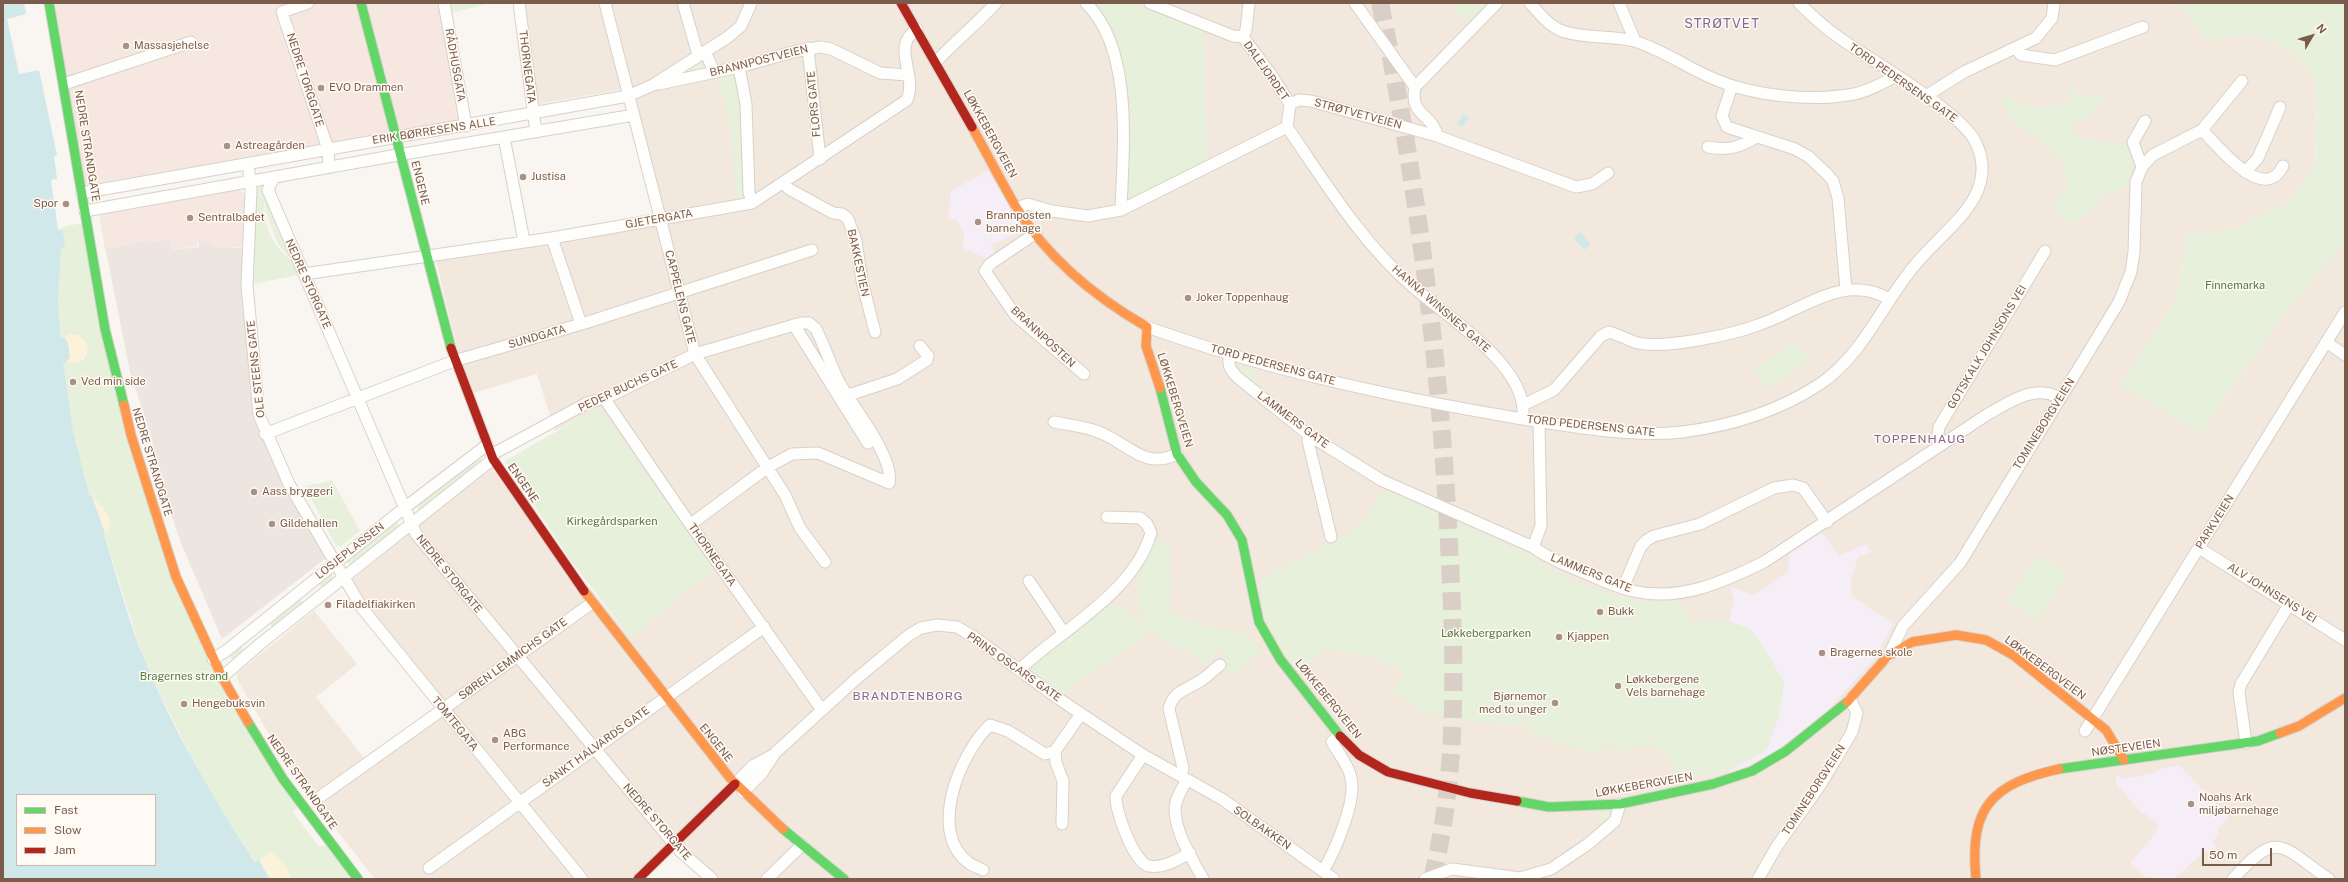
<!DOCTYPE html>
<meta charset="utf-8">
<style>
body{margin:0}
#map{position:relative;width:2348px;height:882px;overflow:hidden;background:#f9f5f0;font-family:"Public Sans",sans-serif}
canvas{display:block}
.frame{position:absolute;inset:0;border:4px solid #7a5c4d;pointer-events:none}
.legend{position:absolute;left:16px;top:794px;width:140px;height:72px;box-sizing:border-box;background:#fffaf3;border:1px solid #cabbb1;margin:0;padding:5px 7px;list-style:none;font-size:12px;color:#7a5c4d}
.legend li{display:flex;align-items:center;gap:8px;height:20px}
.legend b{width:20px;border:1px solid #cabbb1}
.north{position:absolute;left:2292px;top:16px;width:40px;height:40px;-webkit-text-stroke:3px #fffaf3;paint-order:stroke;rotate:52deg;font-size:11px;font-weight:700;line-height:16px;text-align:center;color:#7a5c4d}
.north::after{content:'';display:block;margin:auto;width:14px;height:18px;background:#7a5c4d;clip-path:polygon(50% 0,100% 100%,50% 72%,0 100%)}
.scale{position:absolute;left:2202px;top:848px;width:70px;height:18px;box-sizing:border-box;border:2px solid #7a5c4d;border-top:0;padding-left:5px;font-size:12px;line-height:14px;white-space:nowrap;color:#7a5c4d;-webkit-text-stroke:3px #fffaf3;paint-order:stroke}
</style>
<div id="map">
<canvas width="2348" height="882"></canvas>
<div class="frame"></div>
<ul class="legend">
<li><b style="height:5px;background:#63d668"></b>Fast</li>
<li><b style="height:5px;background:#ff974d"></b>Slow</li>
<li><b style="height:5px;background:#b3261e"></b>Jam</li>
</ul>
<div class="north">N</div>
<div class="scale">50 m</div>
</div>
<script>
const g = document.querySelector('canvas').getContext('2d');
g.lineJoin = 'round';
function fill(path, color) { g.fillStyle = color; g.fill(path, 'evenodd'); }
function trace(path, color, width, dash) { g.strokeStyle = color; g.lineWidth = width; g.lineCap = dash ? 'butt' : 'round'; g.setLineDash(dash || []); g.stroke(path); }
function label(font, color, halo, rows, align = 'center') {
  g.font = font + ' "Public Sans",sans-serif'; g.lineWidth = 3; g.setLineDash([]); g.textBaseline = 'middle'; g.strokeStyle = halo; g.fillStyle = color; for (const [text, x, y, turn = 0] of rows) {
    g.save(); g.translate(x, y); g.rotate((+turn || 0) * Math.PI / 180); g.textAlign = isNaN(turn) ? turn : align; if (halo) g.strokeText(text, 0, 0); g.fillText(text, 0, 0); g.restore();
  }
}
const residential = new Path2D(`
 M522,3H2168L2187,12L2207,41L2254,35L2288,49L2313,74L2317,101L2315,168L2287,204L2254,219L2239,229L2188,235L2177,297L2122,385L2201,432L2271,331L2335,252L2345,246V879H719L672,838L631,879H375L309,795L279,751L237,679V673L314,611L357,664L316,697L371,767L443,715L363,607L353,579L491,468L630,637L599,408L555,431L537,374L473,393L458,352L436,261L668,223L631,88L538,104Z`);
const commercial = new Path2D(`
 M53,3H444L466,126L83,192Z
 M239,189L244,194V247H216L197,240L198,246L172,250L170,239L149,243L146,241L105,249L99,215Z`);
const industrial = new Path2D(`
 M170,239L172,250L199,247L198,239L216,247L244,248L265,434L330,555L222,639L181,543L160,483L152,439L130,372L106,251L105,249L147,241L149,243Z`);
const education = new Path2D(`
 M988,171L1025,230L991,245L996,255L987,259L963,248L964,233L956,219H948L951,191Z
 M1822,532L1839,556L1866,544L1872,552L1859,556L1851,579V595L1893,624L1874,659L1826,712L1777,750L1738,771L1720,777L1767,749L1751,630L1729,621L1734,600L1730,588L1733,587L1749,594H1755L1788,572L1789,554Z
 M2180,766L2228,815V819L2218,828L2219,833L2213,842L2216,848L2203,853L2174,879H2148L2130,863L2157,832L2155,830L2159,825L2144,812L2142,814L2116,783V778L2117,775L2125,779L2153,773L2159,769Z`);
const green = new Path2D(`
 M448,3H492L450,13Z
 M1094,3L1140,5L1204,29L1207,164L1128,203L1131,107L1123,61L1116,32Z
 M1450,3H1492L1469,25Z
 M2168,3H2345V246L2335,253L2271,331L2201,432L2121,386L2177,297L2188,235L2239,229L2254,219L2287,204L2315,168L2317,101L2313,74L2288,49L2254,35L2207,41L2187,12Z
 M704,58L708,69L669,80Z
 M735,73L741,102L739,119L744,197L740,199L736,198C733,157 731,117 717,77Z
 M2069,86L2074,87L2080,95L2107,97L2090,117L2075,121L2074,132L2084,139L2129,144L2134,157L2129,186L2103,196L2091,212L2078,220L2066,221L2055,215V203L2068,185L2060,156L2031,133L2016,125L2002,102L2006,97C2032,108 2040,109 2068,103Z
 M264,178V185L304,274L247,285L251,181ZM265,196L266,213L278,244L293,262C270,243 263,226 265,196Z
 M82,223L169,571L298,807L293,812L319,847L326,845L352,879H292L289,874L255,863L206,786L157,688L144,660L104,534L109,529L89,495L80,465L67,402L63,362L83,360L88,348L66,336L61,340L58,302L61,249L65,248L63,227Z
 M1796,340L1810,360L1767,389L1754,369Z
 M1237,365L1260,371L1255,386L1236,368Z
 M599,407L714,569L631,638L569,558L505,461Z
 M477,457L482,463L420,512L416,505Z
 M332,480L360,531L341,546H336L305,487C311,483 321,485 332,480Z
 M1384,489L1526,553L1560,575L1588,587L1638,601H1678L1691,621H1729L1751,630L1764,648L1784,682L1780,711L1767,749L1732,769L1678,781C1675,773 1673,764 1668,757C1656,738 1630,747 1614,755L1612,744L1591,753L1530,733L1532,725C1495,723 1454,725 1420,709C1410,705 1401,697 1392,691L1405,672L1368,656L1327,650L1297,672L1272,633L1262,607L1260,579L1359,528Z
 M396,520L400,527L352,566L346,560Z
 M1153,540L1173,543L1169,557L1172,577L1169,611L1182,618L1195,620L1204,627L1244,631L1263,652L1250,658V664L1235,674L1225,671L1221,645L1215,647L1211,665L1155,635L1143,632L1136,574L1145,561Z
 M2037,554L2069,574L2038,622L2006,601Z
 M330,572L335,580L321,587L319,583Z
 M300,599L304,603L275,628L271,626L270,622Z
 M1108,600L1138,618L1143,633L1140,641L1070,686L1064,698L1033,674L1034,664Z
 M241,646L245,651L234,661L228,654Z
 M1608,812L1609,818L1601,825L1597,813Z`);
const sand = new Path2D(`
 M69,334L78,335L86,342L87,354L77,363H66C72,354 70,346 64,337Z
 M92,497C102,507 118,519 105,533Z
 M271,851L285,865L292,879H270L259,860Z`);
const water = new Path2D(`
 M3,3H24L26,14L7,19L19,74L39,70L57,155L54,156L57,179L51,180L58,230L63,229L65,248L61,249L58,302L61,339L64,337L68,343L70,357L66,363H63L73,431L89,495L92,497L105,533L104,535C117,577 128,620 145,661C174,732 213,798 255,863L259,860L270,879H3ZM17,795H155V865H17Z
 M1464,114L1469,118L1462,127L1457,123Z
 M1580,232L1591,245L1584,250L1574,238Z`);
const primaryTunnel = new Path2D(`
 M1380,3C1417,181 1440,362 1449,544C1455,656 1459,769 1432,879`);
const street = new Path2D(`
 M308,3L282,12L328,149L329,167
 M444,3L466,126
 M519,3L536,132
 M605,3L695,354L785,495L800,528L825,562
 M683,3L698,55
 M1086,3C1134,50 1123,149 1121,210
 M1150,3L1233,36L1243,37L1270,73L1290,104
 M1355,3L1415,87
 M1530,3C1539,13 1549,26 1562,31C1585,39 1611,35 1634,41C1661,49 1688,68 1714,79C1753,96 1812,102 1854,94C1869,91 1883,83 1896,76
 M1619,3L1635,41
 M1243,37L1246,30L1249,3
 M808,48L820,159
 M2016,48L2021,55L2055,60L2143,27
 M705,51L714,72
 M936,62C955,41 977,24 996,3
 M739,67L746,104L749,192L752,203
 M64,84L191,42
 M659,84L739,67L797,51L821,47L831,49L880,73L908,75
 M1732,86L1722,116L1727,127L1795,149L1809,157L1827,174L1833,181L1838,198L1846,290
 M1926,96L1964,72L2036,38L2052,18L2054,3
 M1287,127C1325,182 1362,243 1412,286C1446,316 1524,364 1523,412
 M1287,127L1290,104L1299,100L1311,101L1437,136L1576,187L1592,184L1608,173
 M2202,130C2219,147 2264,205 2283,166
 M1437,136C1433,113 1409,117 1415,87L1497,3
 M504,137L524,241
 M1708,147C1728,151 1740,147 1757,137
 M248,164L251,190L247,285L259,415L289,484L362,608L582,879
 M2142,167L2133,142L2145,121
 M2245,172L2258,158L2280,107
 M274,177L268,190L416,534L680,851L712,879
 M784,183L789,189L833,213L842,214L848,219L856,241L862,281L875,332
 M82,193L628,96L653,85L728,37L741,26L751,3
 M1017,208L1028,204L1052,211L1088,216L1121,210L1287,127
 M85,211L392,156L634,115
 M1036,233L990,264L985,271L1015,315L1084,374
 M552,238L581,324
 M304,274L552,238L752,203L907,100C918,74 890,47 917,29
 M794,325L868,443
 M1147,327C1267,370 1392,397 1517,418C1567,426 1631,438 1682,432C1730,426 1779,411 1820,384C1864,354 1882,304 1915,265C1944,229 2001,196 1976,143C1963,113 1871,60 1841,39C1825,28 1812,16 1799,3
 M2326,342L2345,355
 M1230,354C1227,365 1230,369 1237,377L1309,435L1381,480L1533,547C1550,559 1570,567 1590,575C1604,581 1618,588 1633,591C1680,602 1723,582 1764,562L1988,414C2008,403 2036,383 2059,398
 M849,395L897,379L927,360L928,356L920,346
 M604,398L683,514L822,710
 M1523,405L1554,390L1601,336L1609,332C1619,335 1628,340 1638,343C1665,349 1731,335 1758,325C1801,311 1844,272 1889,299
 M1054,422C1068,425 1083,426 1096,431C1127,441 1143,471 1177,454
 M265,434L454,361L585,323L812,250
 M1309,435L1308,441L1331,537
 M1940,444L1937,440L1939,427L2045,251
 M491,455L587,403L608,397L695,354L801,323H809L816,329C824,345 830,363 838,380C850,404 895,457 889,483L818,453L792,454L768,467L691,524
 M1533,547L1541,526L1539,421
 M2199,548L2345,640
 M1029,581L1064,633
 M1623,588L1641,546L1647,540L1654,536L1700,524L1774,488L1793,485L1803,488L1827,522
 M1888,657L1903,626L1960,563L2119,302L2131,272L2134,252L2136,182L2142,167L2153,155L2202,130L2242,81
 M213,659L226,651L403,509L487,445
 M1019,670C1061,630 1134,593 1151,533L1147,524L1140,518L1107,517
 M222,677L260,644L493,459
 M2085,731L2345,312
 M2246,743L2239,692L2241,684L2290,603
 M1055,751L1056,763L1063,781L1062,824
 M1143,755L1116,796C1115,811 1134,863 1149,866C1162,869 1179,859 1190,853
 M1181,776L1183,768L1169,709C1173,691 1186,690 1200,681C1207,677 1213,670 1220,665
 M1187,780C1182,789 1175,799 1175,809C1175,833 1192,858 1203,879
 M735,784L754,765L771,756
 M743,792L762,773L775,753L856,679L909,635L921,628L937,625L957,627L974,637L1059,699L1143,755L1222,799L1334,879
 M317,799L592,603
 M429,868L764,627
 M983,870C979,868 973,866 969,863C927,833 960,753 990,725L1008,731L1045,754L1055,751L1081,714
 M1323,871C1335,851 1357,800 1351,778C1349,766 1338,753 1332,742L1339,735
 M767,879L802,845
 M1425,879L1452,869L1520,878L1551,869L1588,844L1615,821L1620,804
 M1758,879L1777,846L1821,784L1852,732L1857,713L1850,699
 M2233,879C2279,828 2280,846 2329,879`);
const fast = new Path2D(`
 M49,3L105,329L124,405
 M361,3L451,348
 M1160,388L1177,454L1196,482L1227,515L1242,540L1259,622L1280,659L1340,736
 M248,722L283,779L358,879
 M2059,769L2258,741L2280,733
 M1517,801L1549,807L1620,804L1713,784L1752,771L1786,751L1847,702
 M783,829L844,879`);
const slow = new Path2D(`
 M972,127C987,154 1001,181 1016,207C1048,259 1095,297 1147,327L1146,346L1160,388
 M124,405L131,435L176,577L222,677L248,722
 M584,591L730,778L783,829
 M1847,702L1887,657L1912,642L1956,635L1986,640L2013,655L2106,730L2124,760
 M2280,733L2299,726L2345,698
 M1976,879C1969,808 1991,784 2059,769`);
const jam = new Path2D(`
 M901,3L972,127
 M451,348L493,459L584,591
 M1340,736L1359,755L1388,772L1470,793L1517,801
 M638,879L735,784`);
const markers = [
 [126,46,4,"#a69286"],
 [321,88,4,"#a69286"],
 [227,146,4,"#a69286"],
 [523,177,4,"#a69286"],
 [66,204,4,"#a69286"],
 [190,218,4,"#a69286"],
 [978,222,4,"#a69286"],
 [1188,298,4,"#a69286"],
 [73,382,4,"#a69286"],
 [254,492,4,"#a69286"],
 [272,524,4,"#a69286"],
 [328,605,4,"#a69286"],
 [1600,612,4,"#a69286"],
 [1559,637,4,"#a69286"],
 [1822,653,4,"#a69286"],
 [1618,686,4,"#a69286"],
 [1555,703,4,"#a69286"],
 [184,704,4,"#a69286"],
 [495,740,4,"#a69286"],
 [2191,804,4,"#a69286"]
];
const poiNames = [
 ["Massasjehelse",134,46],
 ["EVO Drammen",329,88],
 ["Astreagården",235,146],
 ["Justisa",531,177],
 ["Spor",58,204,"right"],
 ["Brannposten",986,216],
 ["barnehage",986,229],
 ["Sentralbadet",198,218],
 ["Joker Toppenhaug",1196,298],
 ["Ved min side",81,382],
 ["Aass bryggeri",262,492],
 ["Gildehallen",280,524],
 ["Filadelfiakirken",336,605],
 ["Bukk",1608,612],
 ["Kjappen",1567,637],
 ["Bragernes skole",1830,653],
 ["Løkkebergene",1626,680],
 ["Vels barnehage",1626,693],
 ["Bjørnemor",1547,697,"right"],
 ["med to unger",1547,710,"right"],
 ["Hengebuksvin",192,704],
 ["ABG",503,734],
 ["Performance",503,747],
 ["Noahs Ark",2199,798],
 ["miljøbarnehage",2199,811]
];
const streetNames = [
 ["BRANNPOSTVEIEN",759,61,-14],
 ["RÅDHUSGATA",455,65,80],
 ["THORNEGATA",527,67,83],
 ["DALEJORDET",1266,71,55],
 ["NEDRE TORGGATE",305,80,72],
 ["TORD PEDERSENS GATE",1903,83,35],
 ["FLORS GATE",814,104,-95],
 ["STRØTVETVEIEN",1358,114,15],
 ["ERIK BØRRESENS ALLE",434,131,-9],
 ["LØKKEBERGVEIEN",990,134,61],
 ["NEDRE STRANDGATE",87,146,81],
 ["ENGENE",420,183,76],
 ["GJETERGATA",659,219,-10],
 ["BAKKESTIEN",858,263,78],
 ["NEDRE STORGATE",308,284,66],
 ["CAPPELENS GATE",680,297,76],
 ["HANNA WINSNES GATE",1441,309,41],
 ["SUNDGATA",537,337,-16],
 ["BRANNPOSTEN",1043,337,43],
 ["GOTSKALK JOHNSONS VEI",1987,347,-59],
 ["TORD PEDERSENS GATE",1273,365,15],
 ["OLE STEENS GATE",256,369,-96],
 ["PEDER BUCHS GATE",628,386,-25],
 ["LØKKEBERGVEIEN",1175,400,73],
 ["LAMMERS GATE",1293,420,37],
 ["TOMINEBORGVEIEN",2044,424,-58],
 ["TORD PEDERSENS GATE",1591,426,6],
 ["NEDRE STRANDGATE",152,462,73],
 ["ENGENE",523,483,55],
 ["PARKVEIEN",2215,522,-58],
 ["LOSJEPLASSEN",350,551,-38],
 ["THORNEGATA",712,555,55],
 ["LAMMERS GATE",1591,573,22],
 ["NEDRE STORGATE",449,574,51],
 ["ALV JOHNSENS VEI",2272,593,32],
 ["SØREN LEMMICHS GATE",513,659,-36],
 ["PRINS OSCARS GATE",1014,667,35],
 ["LØKKEBERGVEIEN",2045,668,37],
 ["LØKKEBERGVEIEN",1328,699,51],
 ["TOMTEGATA",455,724,51],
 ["ENGENE",716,743,51],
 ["SANKT HALVARDS GATE",596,747,-36],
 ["NØSTEVEIEN",2126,748,-8],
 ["NEDRE STRANDGATE",302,782,55],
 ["LØKKEBERGVEIEN",1644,785,-10],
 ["TOMINEBORGVEIEN",1814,790,-57],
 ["NEDRE STORGATE",657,822,49],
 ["SOLBAKKEN",1262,828,35]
];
const parkNames = [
 ["Finnemarka",2235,286],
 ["Kirkegårdsparken",612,522],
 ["Løkkebergparken",1486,634],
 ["Bragernes strand",184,677]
];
const neighbourhoodNames = [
 ["TOPPENHAUG",1920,439],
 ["BRANDTENBORG",908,696]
];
const quarterNames = [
 ["STRØTVET",1722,24]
];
fill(residential, '#f2e8de');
fill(commercial, '#f6e8e1');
fill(industrial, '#ede5e0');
fill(education, '#f6eef6');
fill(green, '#e7f0db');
fill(sand, '#fbf2d9');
fill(water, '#d0e8ea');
trace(primaryTunnel, '#d9cfc7', 18, [18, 9]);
trace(street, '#d7d1cb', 13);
trace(fast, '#d9d2cb', 11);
trace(slow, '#d9d2cb', 11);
trace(jam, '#d9d2cb', 11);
trace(street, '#fefefd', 11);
trace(fast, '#63d668', 9);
trace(slow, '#ff974d', 9);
trace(jam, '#b3261e', 9);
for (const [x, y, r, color] of markers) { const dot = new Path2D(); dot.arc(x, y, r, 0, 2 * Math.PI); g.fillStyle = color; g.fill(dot); trace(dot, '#fffaf3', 1.5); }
label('11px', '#7a5c4d', '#fffaf3', poiNames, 'left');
label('11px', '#7a5c4d', '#fffaf3', streetNames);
label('11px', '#537a41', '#fffaf3', parkNames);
g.letterSpacing = '1px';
label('12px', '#846695', '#fffaf3', neighbourhoodNames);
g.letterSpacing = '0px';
g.letterSpacing = '1px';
label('13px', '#846695', '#fffaf3', quarterNames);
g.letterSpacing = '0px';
</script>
